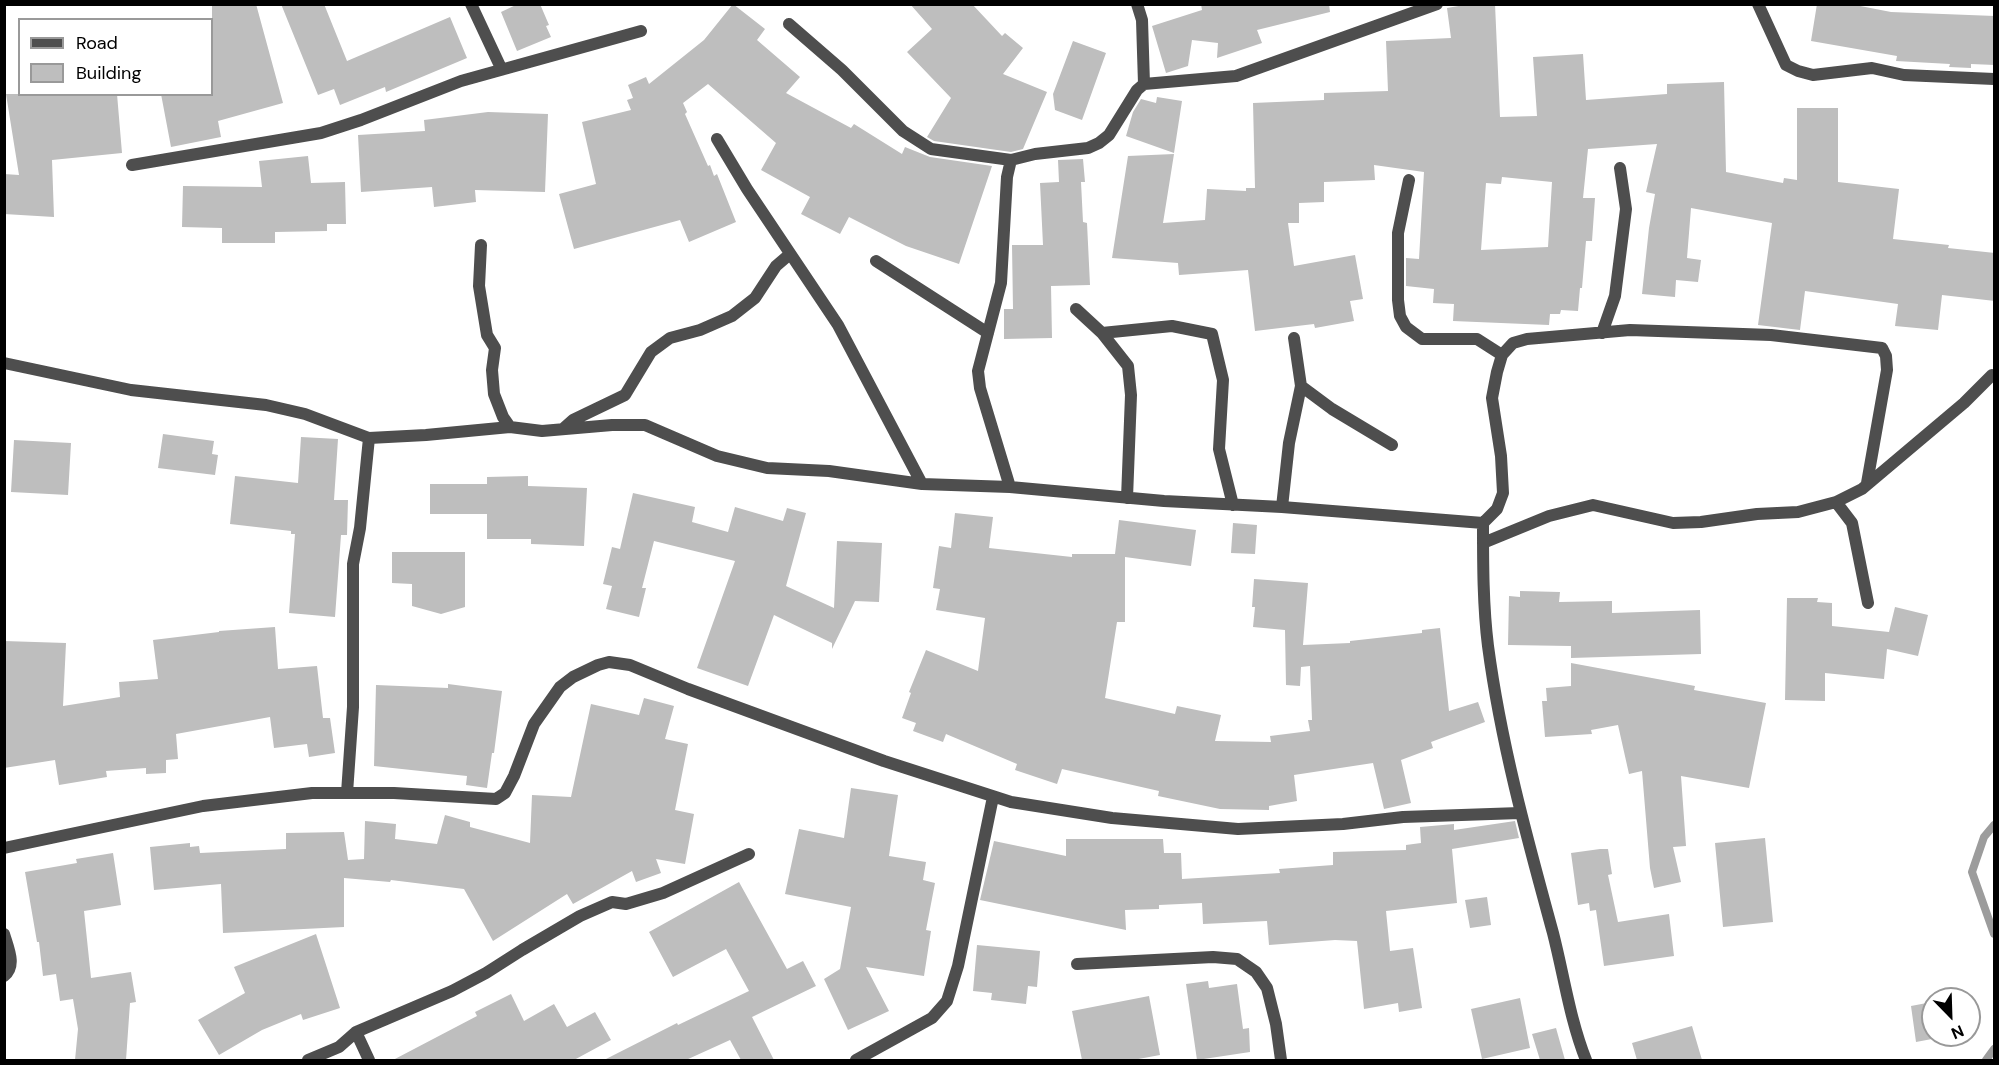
<!DOCTYPE html>
<style>
body{margin:0}
#map{position:relative;width:1999px;height:1065px;overflow:hidden;background:#fff;font-family:"DM Sans",sans-serif}
canvas{display:block}
.frame{position:absolute;inset:0;border:6px solid #000;pointer-events:none}
.legend{position:absolute;left:18px;top:18px;width:195px;height:78px;box-sizing:border-box;background:#fff;border:2px solid #999;margin:0;padding:8px 10px;list-style:none;font-size:18px;color:#000}
.legend li{display:flex;align-items:center;gap:12px;height:30px}
.legend b{width:30px;border:2px solid #999}
.north{position:absolute;left:1921px;top:987px;width:60px;height:60px;box-sizing:border-box;background:#fff;border:2px solid #999;border-radius:50%;rotate:157deg;font-size:16px;font-weight:700;line-height:24px;text-align:center;color:#000}
.north::after{content:'';display:block;margin:auto;width:21px;height:27px;background:#000;clip-path:polygon(50% 0,100% 100%,50% 72%,0 100%)}
</style>
<div id="map">
<canvas width="1999" height="1065"></canvas>
<div class="frame"></div>
<ul class="legend">
<li><b style="height:8px;background:#4e4e4e"></b>Road</li>
<li><b style="height:16px;background:#bebebe"></b>Building</li>
</ul>
<div class="north">N</div>
</div>
<script>
const g = document.querySelector('canvas').getContext('2d');
g.lineJoin = 'round';
function trace(path, color, width, dash) { g.strokeStyle = color; g.lineWidth = width; g.lineCap = dash ? 'butt' : 'round'; g.setLineDash(dash || []); g.stroke(path); }
function fill(path, color) { g.fillStyle = color; g.fill(path, 'evenodd'); }
const stream = new Path2D(`
 M1994,825L1984,837L1972,872L1994,934
 M1986,1060L1994,1049`);
const building = new Path2D(`
 M212,4H256L283,103L218,121L221,137L171,147L161,94H212Z
 M281,4H324L347,61L450,17L467,58L386,92L385,87L340,105L334,89L318,95Z
 M518,4H540L549,25L546,26L551,37L517,51L501,12Z
 M733,4L765,29L757,40L800,77L786,93L851,128L854,124L902,154L905,147L930,157L992,166L959,264L906,246L849,217L840,234L801,214L810,197L761,170L776,143L708,84L683,103L687,112L685,114L708,166L710,165L714,176L717,174L736,222L689,242L680,220L574,249L559,194L596,184L582,122L631,110L627,100L633,98L628,85L646,77L649,84L704,40Z
 M910,4H972L1002,36L1005,33L1023,48L1003,74L1047,92L1023,149L1011,152L934,141L927,137L951,98L907,52L932,29Z
 M1201,4H1329L1330,12L1257,30L1262,43L1217,58L1218,43L1192,40L1188,66L1166,73L1152,26L1202,10Z
 M1470,4H1495L1500,117L1537,116L1533,57L1583,54L1586,100L1667,94V84L1724,82L1726,172L1783,183L1784,178L1797,180V108H1838V182L1899,189L1893,239L1949,245L1948,248L1995,253V301L1942,295L1938,330L1895,326L1898,304L1805,291L1800,330L1758,325L1772,223L1691,208L1687,258L1701,260L1698,282L1676,280L1675,297L1642,294L1649,228L1655,194L1646,192L1657,144L1588,149L1583,198H1595L1592,241H1586L1582,288H1580L1578,311L1561,310L1560,314H1550L1549,325L1453,321L1454,304L1433,303L1434,289L1406,286V258L1419,259L1424,172L1374,165L1375,180L1324,182V202L1299,203V223H1288L1294,266L1355,255L1363,299L1350,301L1354,321L1315,328L1314,324L1255,331L1248,270L1179,275L1178,263L1112,258L1128,156L1174,154L1163,223L1205,220L1207,189L1246,191V188H1255L1253,103L1324,100V93L1388,91L1386,41L1451,38L1447,8ZM1502,177L1552,182L1548,247L1481,250L1486,183L1501,184Z
 M1817,4H1850L1891,12L1995,16V65L1971,64V68L1949,67L1950,64L1896,61L1897,56L1811,41Z
 M1073,41L1106,53L1082,120L1055,110L1053,94Z
 M6,94H117L122,153L52,160L54,217L4,214V174L19,175Z
 M1157,97L1182,101L1174,153L1126,136L1133,112L1141,99L1156,103Z
 M488,112L548,114L545,192L475,190L476,202L434,207L432,187L361,192L358,135L425,131L424,120Z
 M308,156L311,183L345,182L346,224H327V231L275,232V243H222V228L182,227L183,186L262,187L259,161Z
 M1083,159L1085,182H1081L1083,222L1087,223L1090,285L1051,286L1052,338L1004,339V309H1013L1012,245H1043L1040,183L1059,182L1058,160Z
 M163,434L214,441L212,454L218,455L215,475L158,468Z
 M301,437L338,439L334,500H348L347,535H341L335,617L289,613L295,534H291V531L230,524L235,476L298,483Z
 M14,440L71,443L68,495L11,492Z
 M528,476V486L587,488L584,546L531,544V539H487V514H430V484H487V477Z
 M633,493L695,507L692,522L728,532L735,507L783,521L787,508L806,513L786,586L834,608L837,541L882,543L879,602L855,601L832,649V643L774,615L748,686L697,668L735,561L654,541L642,588H646L639,617L606,609L612,586L603,584L612,547L620,549Z
 M955,513L993,517L989,548L1072,557V554H1115L1119,520L1196,530L1191,566L1125,557V622H1117L1105,698L1175,714L1177,706L1221,715L1215,741L1271,742L1270,736L1310,731L1308,720H1312L1310,666L1301,667L1300,686L1286,685L1285,630L1253,627L1255,607H1252L1254,579L1308,583L1303,645L1350,643V641L1422,633V630L1440,628L1449,711L1478,702L1485,722L1431,742L1433,748L1401,760L1411,803L1384,809L1373,763L1294,775L1297,801L1269,806V810L1220,809L1158,796L1159,791L1062,769L1057,784L1015,770L1017,764L946,734L943,742L913,731L916,723L902,718L911,693L909,692L926,650L978,671L985,618L936,610L940,589L933,588L939,546L951,548Z
 M1233,523L1257,525L1255,554L1231,553Z
 M392,552H465V607L441,614L412,606V584L392,583Z
 M1520,591L1560,592L1559,602L1612,601V613L1700,610L1701,654L1571,658V646L1508,645L1509,596L1520,597Z
 M1787,598H1818L1817,602L1832,603V626L1889,632L1895,607L1928,615L1918,656L1887,649L1884,679L1825,673V701L1785,700Z
 M275,627L278,669L317,666L323,718H330L335,753L309,757L307,744L274,748L270,717L176,734L178,759L166,760V773L146,774V768L106,771L107,777L59,785L55,760L4,768V641L66,643L63,706L120,697L119,682L158,679L153,640L219,632V631Z
 M1571,663L1695,686L1694,690L1766,703L1749,788L1681,776L1686,846L1673,847L1681,882L1654,888L1650,868L1642,771L1629,774L1618,725L1591,730L1592,734L1545,737L1542,701H1547L1546,688L1571,686Z
 M448,684L502,691L494,753H492L487,788L466,785L467,776L374,766L376,685L448,688Z
 M644,698L674,706L665,739L688,744L675,810L694,814L685,864L656,859L661,873L636,882L632,871L573,904L567,894L493,941L464,889L391,880L390,882L344,878V927L223,933L221,884L154,890L150,847L190,843V847L199,846L200,853L286,849V833L344,832L348,860L364,859L365,821L396,824L395,839L437,844L445,815L470,822V827L530,843L532,795L571,797L591,704L639,715Z
 M851,788L898,795L889,856L926,862L923,880L935,883L926,930L931,931L924,976L866,967L889,1011L848,1030L824,979L840,969L851,907L785,894L799,829L844,838Z
 M1515,821L1519,838L1452,849L1457,903L1386,911L1390,951L1413,948L1422,1008L1399,1012L1398,1003L1364,1009L1357,941L1335,940L1269,945L1267,921L1203,924L1202,903L1159,905V909L1125,910L1126,930L980,900L994,841L1066,856V839H1163L1164,853H1181L1182,879L1280,873L1279,869L1333,865V852L1406,850V845L1421,843L1420,827L1454,824V830Z
 M1765,838L1773,922L1723,927L1715,843Z
 M1600,849H1608L1612,874L1608,875L1618,922L1669,914L1674,956L1604,966L1596,910L1590,911L1589,903L1578,905L1571,853Z
 M113,853L121,905L84,911L91,978L131,972L136,1002L130,1003L126,1060H75L78,1029L73,999L60,1001L56,974L43,976L39,942H37L25,872L77,863L76,859Z
 M739,882L787,969L803,961L816,986L752,1017L774,1060H741L730,1040L686,1060H604L677,1023L678,1025L749,991L726,949L673,977L649,932Z
 M1487,897L1491,925L1470,928L1465,900Z
 M316,934L340,1008L303,1020L301,1014L262,1030L219,1055L198,1020L245,993L234,967Z
 M977,945L1040,951L1037,987L1028,986L1026,1004L991,1000L992,993L973,991Z
 M1208,981L1209,988L1237,984L1243,1029L1249,1028L1250,1052L1197,1060L1186,984Z
 M511,994L524,1021L554,1004L567,1027L595,1012L611,1040L574,1060H393L477,1016L475,1012Z
 M1971,995L1978,1030L1969,1032V999H1949Z
 M1149,996L1160,1055L1133,1060H1082L1072,1011Z
 M1520,998L1530,1048L1482,1059L1471,1009Z
 M1932,1002L1933,1035H1953L1916,1042L1911,1006Z
 M1692,1026L1702,1060H1637L1632,1043Z
 M1556,1028L1565,1060H1540L1532,1034Z`);
const street = new Path2D(`
 M471,4L501,68
 M1137,4L1142,20L1144,84
 M1758,4L1786,65L1798,71L1813,75L1872,68L1904,75L1994,79
 M789,24L842,70L903,131L931,149L1011,160L1035,154L1088,148L1099,143L1109,135L1137,90L1144,84L1236,76L1437,4
 M717,139L747,189L838,325L922,484
 M132,165L321,133L361,120L461,81L641,31
 M1409,180L1398,233V300L1400,316L1406,327L1422,339H1477L1502,355
 M481,245L479,286L487,335L495,348L492,370L494,394L503,417L510,427
 M876,261L988,333
 M1076,309L1102,333L1128,366L1131,395L1127,498
 M1102,333L1172,326L1212,334L1223,380L1219,449L1233,505
 M1602,333L1615,296L1626,209L1620,168
 M4,363L131,390L266,405L305,414L369,438L426,435L510,427L542,431L612,425H645L717,456L767,468L829,471L922,484L1010,487L1164,501L1282,507L1483,523
 M1301,386L1332,409L1392,445
 M564,428L573,420L625,395L651,352L670,338L700,330L732,316L755,298L776,266L790,254
 M1010,487L980,388L978,371L1001,283L1007,177L1011,160
 M1836,502L1852,523L1868,603
 M1282,507L1289,443L1301,386L1294,338
 M1483,543L1549,516L1593,505L1673,523L1701,522L1757,514L1798,512L1836,502L1862,489L1964,403L1992,375
 M347,793L353,707V564L360,528L369,438
 M4,848L203,806L312,793H394L496,799L505,793L514,776L534,724L560,687L573,677L598,665L609,662L630,665L688,689L884,761L1011,802L1112,818L1238,829L1343,824L1403,817L1520,813
 M4,934C8,948 17,966 4,976
 M1077,964L1213,957L1237,959L1256,972L1267,988L1276,1024L1281,1060
 M356,1032L369,1060
 M308,1060L339,1047L356,1032L452,991L486,973L522,950L580,916L612,902L626,904L663,893L749,854
 M856,1060L932,1018L947,1001L958,966L993,797
 M1586,1060C1570,1020 1564,976 1553,933C1527,838 1501,744 1488,646C1483,606 1483,563 1483,523L1497,509L1503,493L1501,456L1492,398L1497,372L1502,355L1513,343L1527,339L1630,330L1771,335L1882,348L1886,356L1887,370L1867,483`);
trace(stream, '#9c9c9c', 8);
fill(building, '#bebebe');
trace(street, '#4e4e4e', 12);
</script>
